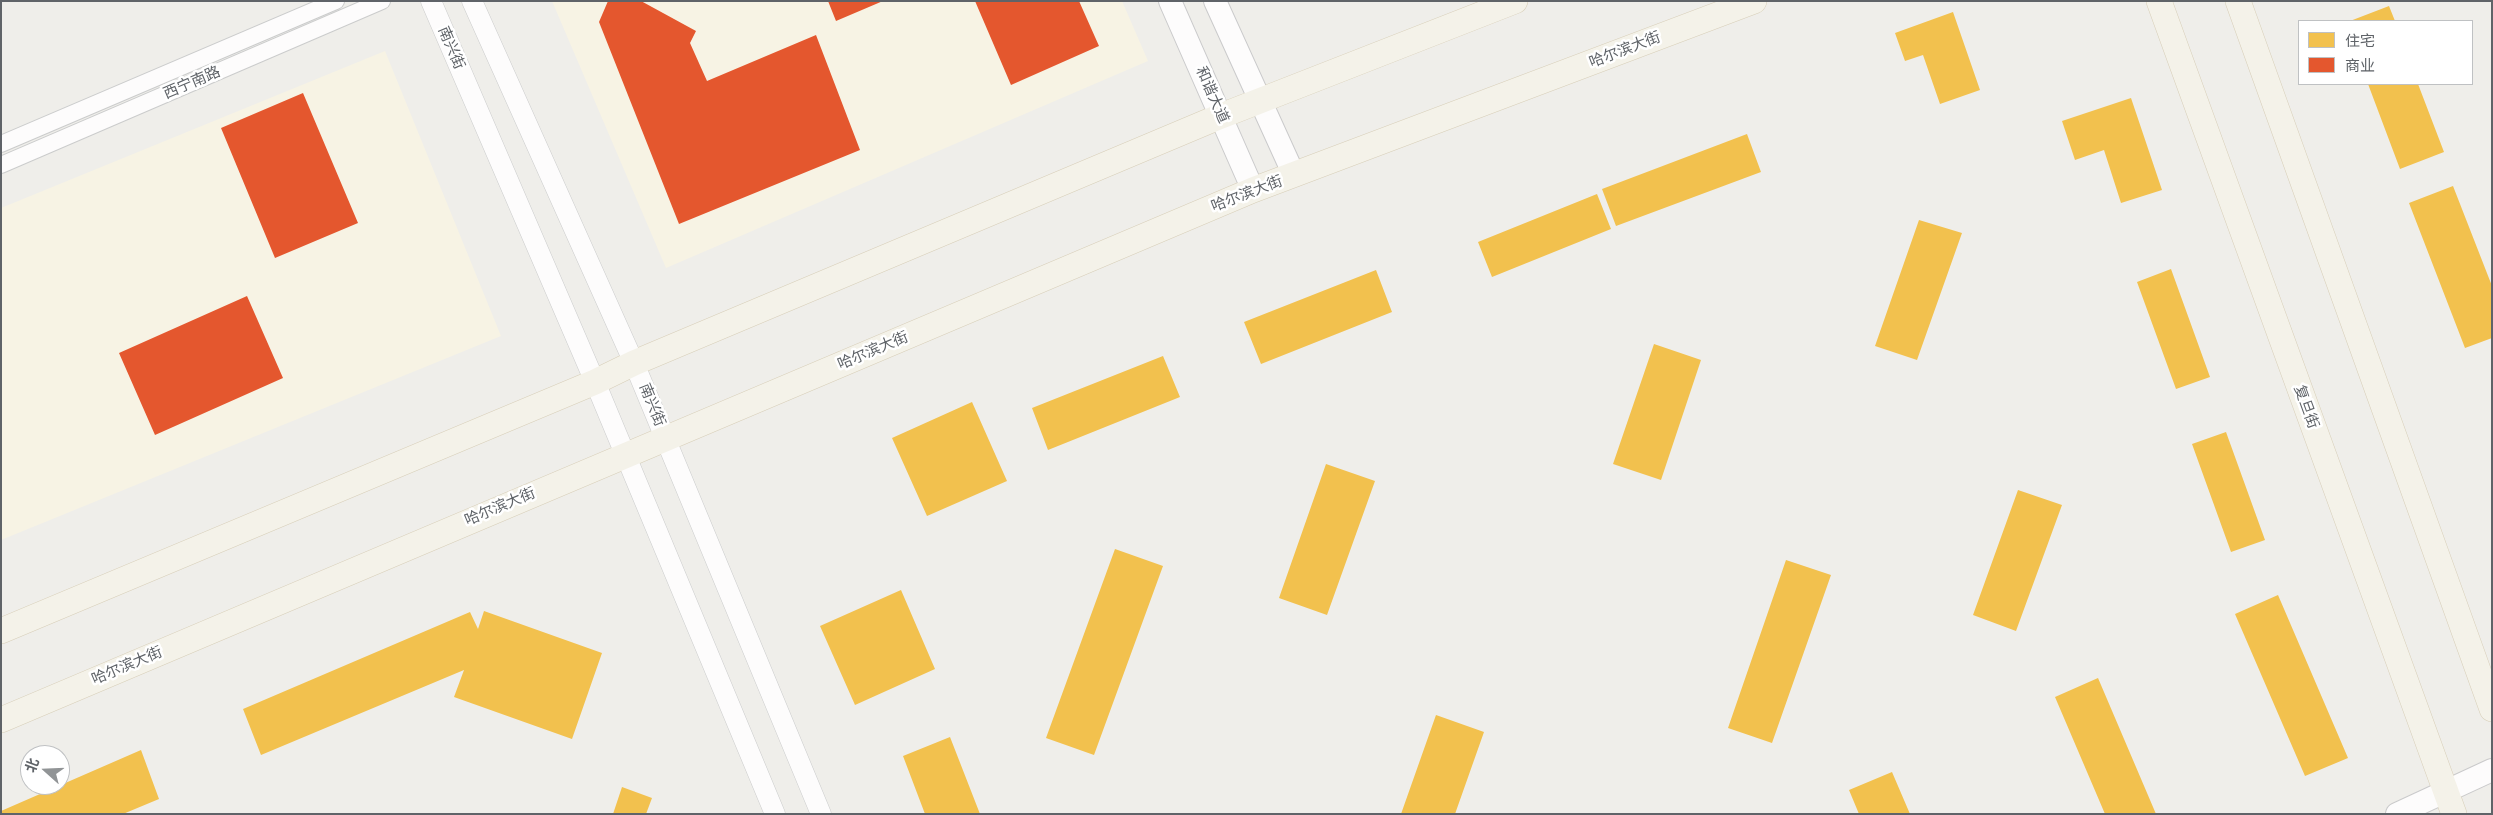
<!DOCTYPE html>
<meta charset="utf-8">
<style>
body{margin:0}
#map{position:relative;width:2493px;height:815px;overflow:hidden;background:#efeeea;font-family:"Open Sans","Noto Sans SC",sans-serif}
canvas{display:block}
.frame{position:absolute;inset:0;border:2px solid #5f6368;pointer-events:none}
.legend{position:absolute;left:2298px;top:20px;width:175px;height:65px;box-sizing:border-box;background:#fff;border:1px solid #bfc1c3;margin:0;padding:6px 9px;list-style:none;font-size:15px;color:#5f6368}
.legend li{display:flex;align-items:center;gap:10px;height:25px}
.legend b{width:25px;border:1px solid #bfc1c3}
.north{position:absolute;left:20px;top:745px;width:50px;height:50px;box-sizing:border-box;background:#fff;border:1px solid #bfc1c3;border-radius:50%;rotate:290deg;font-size:14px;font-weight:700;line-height:20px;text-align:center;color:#5f6368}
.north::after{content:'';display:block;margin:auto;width:18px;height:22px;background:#919496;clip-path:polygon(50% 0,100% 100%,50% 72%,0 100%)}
</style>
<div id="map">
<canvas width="2493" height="815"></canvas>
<div class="frame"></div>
<ul class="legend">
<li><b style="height:14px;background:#f2c14e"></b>住宅</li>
<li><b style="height:14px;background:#e4572e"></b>商业</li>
</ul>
<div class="north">北</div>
</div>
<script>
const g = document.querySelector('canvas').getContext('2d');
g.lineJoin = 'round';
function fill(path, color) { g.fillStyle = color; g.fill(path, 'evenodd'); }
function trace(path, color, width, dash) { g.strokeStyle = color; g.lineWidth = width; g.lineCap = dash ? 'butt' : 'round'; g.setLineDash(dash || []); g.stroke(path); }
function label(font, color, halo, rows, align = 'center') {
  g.font = font + ' "Open Sans","Noto Sans SC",sans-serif'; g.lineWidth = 5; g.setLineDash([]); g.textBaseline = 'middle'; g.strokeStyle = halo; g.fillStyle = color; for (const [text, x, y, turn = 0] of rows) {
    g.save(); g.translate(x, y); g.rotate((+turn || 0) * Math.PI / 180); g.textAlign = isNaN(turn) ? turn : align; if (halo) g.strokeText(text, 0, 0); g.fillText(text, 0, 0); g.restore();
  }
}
const commercial = new Path2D(`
 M552,1H1122L1148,61L666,268Z
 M385,51L501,336L1,540V208Z`);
const homes = new Path2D(`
 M2389,6L2395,21H2350Z
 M1953,12L1980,90L1940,104L1923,55L1905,61L1895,33Z
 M2368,84H2418L2444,152L2400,169Z
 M2131,98L2162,190L2121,203L2104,150L2075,160L2062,121Z
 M1747,134L1761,172L1616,226L1602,189Z
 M2453,186L2492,286V338L2465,348L2409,203Z
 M1597,194L1611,229L1492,277L1478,242Z
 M1919,220L1962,233L1917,360L1875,346Z
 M2171,269L2210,377L2176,389L2137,282Z
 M1376,270L1392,312L1261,364L1244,322Z
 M1654,344L1701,360L1661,480L1613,464Z
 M1163,356L1180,397L1048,450L1032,408Z
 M972,402L1007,481L927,516L892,438Z
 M2226,432L2265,540L2231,552L2192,444Z
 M1326,464L1375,481L1327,615L1279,598Z
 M2018,490L2062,505L2016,631L1973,615Z
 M1115,549L1163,566L1094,755L1046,738Z
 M1786,560L1831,575L1772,743L1728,728Z
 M901,590L935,669L855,705L820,626Z
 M2278,595L2348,758L2305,776L2235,614Z
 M484,611L602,653L572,739L454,697L464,670L261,755L243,709L470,612L478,629Z
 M2098,678L2156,814H2105L2055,697Z
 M1436,715L1484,732L1455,814H1401Z
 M950,737L980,814H925L903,756Z
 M141,750L159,799L123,814H1V811Z
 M1892,772L1910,814H1859L1849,790Z
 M622,787L652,798L646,814H613Z`);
const shops = new Path2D(`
 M608,1H641L696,31L690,43L707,81L816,35L860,150L679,224L599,22Z
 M828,1H883L836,21Z
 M975,1H1079L1099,46L1011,85Z
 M303,93L358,223L275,258L221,128Z
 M247,296L283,378L155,435L119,353Z`);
const minor = new Path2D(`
 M1,144L336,1
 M1,165L382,1`);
const tertiary = new Path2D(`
 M431,1L595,382L775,814
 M472,1L634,363L821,814`);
const secondary = new Path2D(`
 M1170,1L1253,190
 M1215,1L1294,175
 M2397,814L2492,770`);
const primary = new Path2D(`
 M2159,1L2454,814
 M2238,1L2492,709
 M1,631L595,382L634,363L1221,116L1515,1
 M1,720L1253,190L1754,1`);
const streetNames = [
 ["南兴街",451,48,67],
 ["哈尔滨大街",1625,50,-21],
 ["西宁南路",192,83,-23],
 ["和谐大道",1212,95,66],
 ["哈尔滨大街",1247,194,-21],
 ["哈尔滨大街",873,351,-23],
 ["南兴街",652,405,68],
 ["复旦街",2306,407,70],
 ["哈尔滨大街",500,507,-23],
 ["哈尔滨大街",127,666,-23]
];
fill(commercial, '#f7f3e4');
fill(homes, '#f2c14e');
fill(shops, '#e4572e');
trace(minor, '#cbcccc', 18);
trace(tertiary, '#cbcccc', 21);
trace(secondary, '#cacacb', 24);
trace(primary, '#d7ceb8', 26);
trace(minor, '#fdfcfc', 16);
trace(tertiary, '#fdfcfc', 20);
trace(secondary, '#fdfcfc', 22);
trace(primary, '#f4f2e9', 25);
label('15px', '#5f6368', '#fff', streetNames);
</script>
